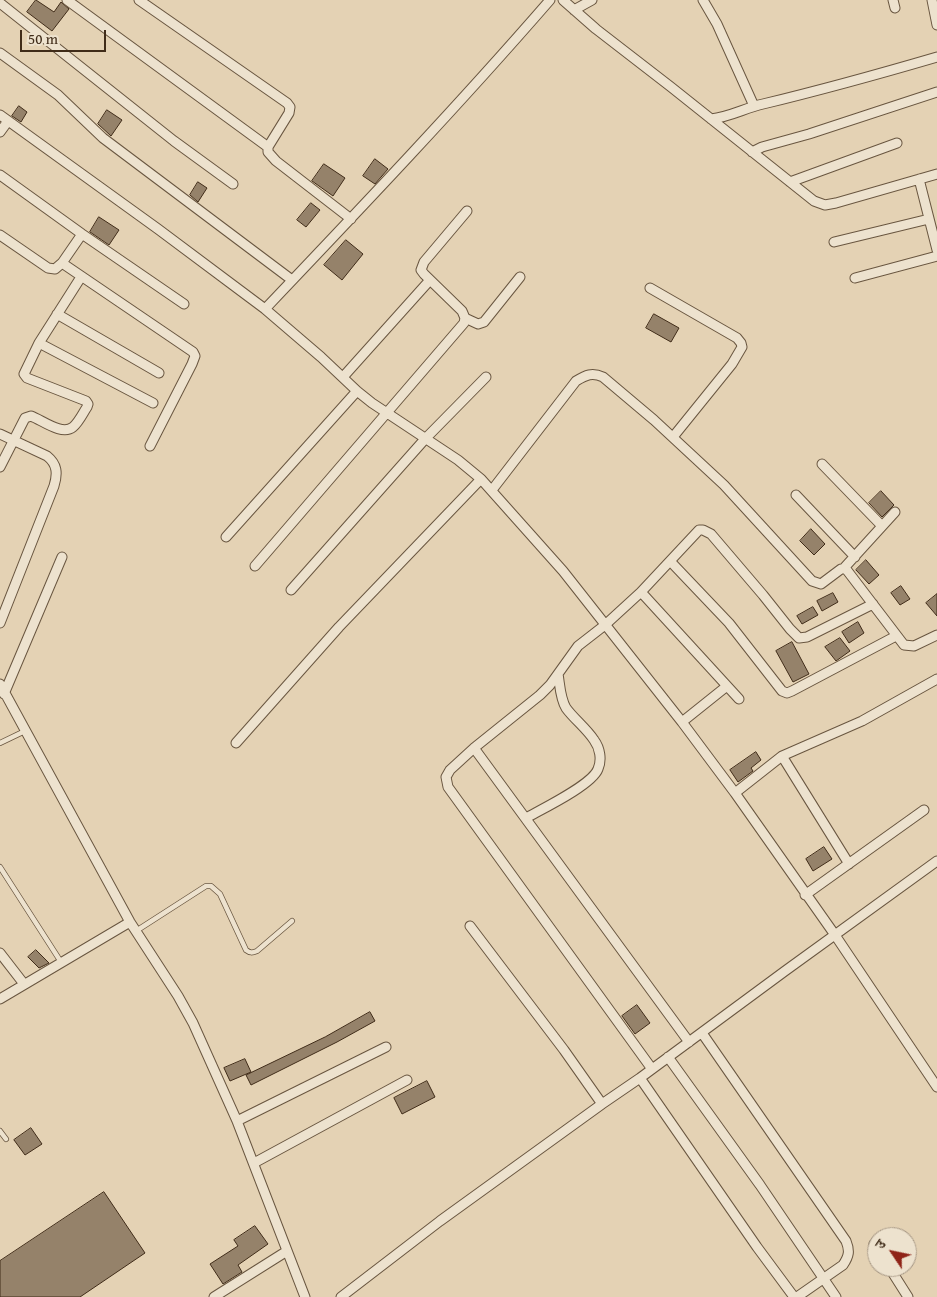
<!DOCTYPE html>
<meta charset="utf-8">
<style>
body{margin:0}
#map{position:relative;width:937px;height:1297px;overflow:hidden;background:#e4d2b4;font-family:"Gentium Book Plus","Noto Serif Devanagari",serif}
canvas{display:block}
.north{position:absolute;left:867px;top:1227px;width:50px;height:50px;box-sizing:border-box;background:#ede2ce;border:1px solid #a89986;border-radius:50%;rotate:304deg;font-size:14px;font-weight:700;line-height:20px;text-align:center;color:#402c19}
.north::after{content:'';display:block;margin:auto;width:18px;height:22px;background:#8f2418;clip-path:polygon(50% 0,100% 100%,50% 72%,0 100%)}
.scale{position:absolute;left:20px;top:30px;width:86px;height:22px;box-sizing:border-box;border:2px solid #402c19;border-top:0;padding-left:6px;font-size:15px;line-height:18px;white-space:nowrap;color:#402c19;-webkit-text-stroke:4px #ede2ce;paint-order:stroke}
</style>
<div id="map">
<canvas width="937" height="1297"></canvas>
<div class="north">उ</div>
<div class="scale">50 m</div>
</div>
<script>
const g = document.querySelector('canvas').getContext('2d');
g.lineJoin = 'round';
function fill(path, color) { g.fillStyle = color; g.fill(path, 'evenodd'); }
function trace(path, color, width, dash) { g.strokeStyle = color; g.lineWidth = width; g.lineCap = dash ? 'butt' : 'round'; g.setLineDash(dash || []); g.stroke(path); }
const building = new Path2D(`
 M36,0L54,12L61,2L69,9L52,31L27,12Z
 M19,106L27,112L21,122L12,116Z
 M107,110L122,120L111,136L98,124Z
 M375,159L388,169L375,184L363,176Z
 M324,164L345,178L333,196L312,181Z
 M198,182L207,188L198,202L190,195Z
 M311,203L320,210L306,227L297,220Z
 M99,217L119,230L109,245L90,232Z
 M346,240L363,254L342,280L324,265Z
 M654,314L679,328L671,342L646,328Z
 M881,491L894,505L882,517L869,503Z
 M811,529L825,544L814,555L800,541Z
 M866,560L879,575L869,584L856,570Z
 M901,586L910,599L900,605L891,593Z
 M833,593L838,602L822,611L817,601Z
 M937,594V616L926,603Z
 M813,607L818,615L802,624L797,616Z
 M858,622L864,633L849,643L842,632Z
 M840,638L850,651L836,661L825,647Z
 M792,642L809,674L793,682L776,651Z
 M756,752L761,760L751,768L753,771L738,782L730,770Z
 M824,847L832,859L813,871L806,859Z
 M36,950L49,963L39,968L28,957Z
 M637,1005L650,1023L635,1034L622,1016Z
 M370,1012L375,1021L337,1042L251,1085L246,1075L325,1037Z
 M245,1059L251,1072L230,1081L224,1068Z
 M427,1081L435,1097L402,1114L394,1098Z
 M31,1128L42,1144L25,1155L14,1140Z
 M104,1192L145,1253L80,1297H0V1261Z
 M255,1226L268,1244L238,1265L242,1272L223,1284L210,1264L238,1246L234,1240Z`);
const service = new Path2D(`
 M0,743L25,731
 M0,867L61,962
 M136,931L206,886H211L220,894L246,950C250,953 252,953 257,951L292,921
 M0,1131L6,1139`);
const minor = new Path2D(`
 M67,0L268,147
 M139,0L287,103L290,107L289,113L268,147V152L276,161L351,219
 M563,0L596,29L671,87L814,201L825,205L836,203L937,174
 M703,0L717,24L754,106
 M893,0L895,8
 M932,0L937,25
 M0,3L174,141L233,184
 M574,10L592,0
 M0,53L58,95L103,138L292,280
 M0,115L158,229L265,309L321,357L357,391L372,403L458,460L481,479L563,571L682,722L735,793L835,935L937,1087
 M711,119C730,117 745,108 763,104C821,90 879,74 937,57
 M0,132L8,121
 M752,152L762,147L809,134L937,92
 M0,175L82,234L184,304
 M919,179L937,250
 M790,182L897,143
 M0,235L48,268L55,269L62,263L82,234
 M834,242L929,219
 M62,263L193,352L195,356L192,364L150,446
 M855,278L937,256
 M650,288L737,338L741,343L742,347L732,364L673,437
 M265,309C361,208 458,106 550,0
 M57,314L159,373
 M465,318L478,324L484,322L520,277
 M39,343L153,403
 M343,377L430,280
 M0,434L47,456C57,464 58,473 54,486L0,623
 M822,464L882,526
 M0,467L25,418L31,416C42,420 62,436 73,427C79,422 83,413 87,407L88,404L86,401L27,378L24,374L39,343L81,277
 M492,490L576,381C586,375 592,372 603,377L654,420L724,485L812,581L821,584L841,569H846L904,645L914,646L937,635
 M796,495L855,557
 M226,537L357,391
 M670,561L729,623L782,691L787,693L792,691L896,636
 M255,566L464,323L465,318L462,311L424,274L421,270L424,262L467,211
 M844,568L895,512
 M291,590L425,439L486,377
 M641,592L739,699
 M0,684L130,922L178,996L193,1023L237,1121L305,1297
 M4,694L62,557
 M682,722L727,686
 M236,743L339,627L481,479
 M474,748L689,1042
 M782,756L849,864
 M735,793L782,756L862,721L937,679
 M526,818C542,809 592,785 598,769C602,760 600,748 594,740C586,728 574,719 566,708C560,698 560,685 558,674
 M805,895L924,810
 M470,926L564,1050L602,1104
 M0,953L24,984
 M0,999L130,922
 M702,1033L846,1241C850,1251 849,1256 843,1265L797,1297
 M668,1057L760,1185L836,1297
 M652,1069L448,787L446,777L450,770L474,748L540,695L550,685L578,646L605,625L641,592L699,530H703L711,534L763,595L790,629L799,638L807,637L873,604
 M640,1078L757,1247L794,1297
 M237,1121L386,1047
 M254,1163L407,1080
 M874,1244L877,1249
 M889,1267L908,1297
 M214,1297L287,1251
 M341,1297L440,1221L602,1104L640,1078L785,971L937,861`);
fill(building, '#95826a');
trace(building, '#402c19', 1);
trace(service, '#695640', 6);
trace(minor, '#695640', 11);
trace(service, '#ede2ce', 4.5);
trace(minor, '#ede2ce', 9);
</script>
